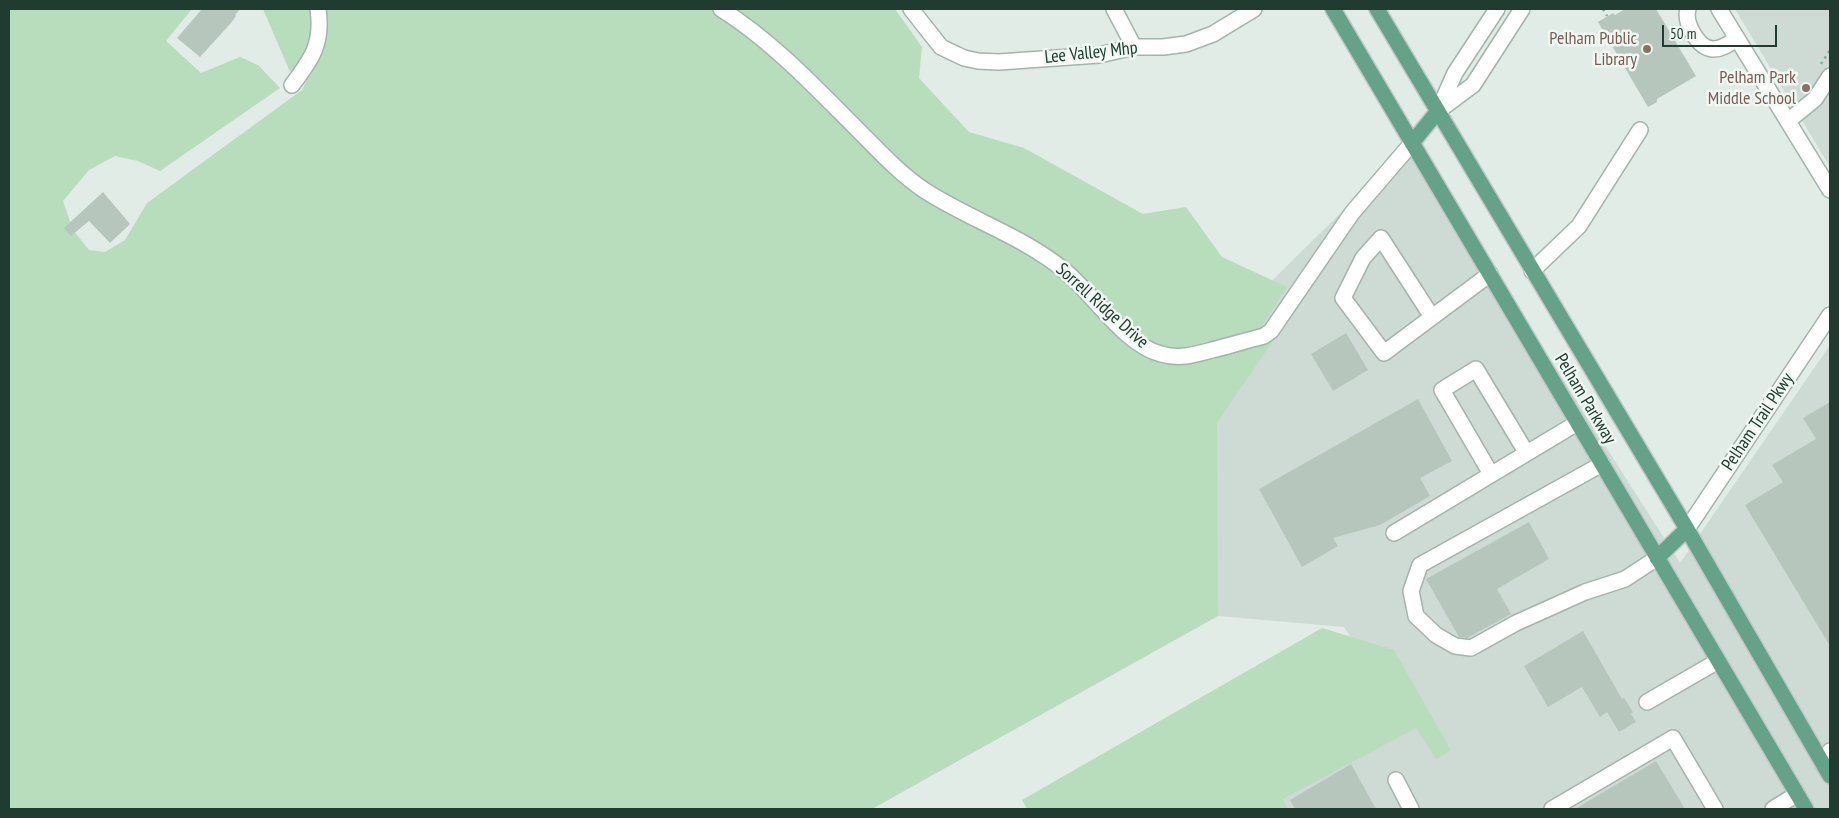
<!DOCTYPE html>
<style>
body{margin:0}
#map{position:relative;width:1839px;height:818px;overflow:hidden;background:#e0ece5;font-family:"PT Sans Narrow",sans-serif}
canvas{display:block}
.frame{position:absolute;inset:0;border:10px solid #203c31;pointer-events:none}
.scale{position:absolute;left:1662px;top:25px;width:115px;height:22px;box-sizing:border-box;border:2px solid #203c31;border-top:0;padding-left:6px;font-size:15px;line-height:18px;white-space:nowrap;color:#203c31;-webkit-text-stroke:4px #f1f8f3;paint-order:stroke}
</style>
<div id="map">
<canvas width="1839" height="818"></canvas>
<div class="frame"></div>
<div class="scale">50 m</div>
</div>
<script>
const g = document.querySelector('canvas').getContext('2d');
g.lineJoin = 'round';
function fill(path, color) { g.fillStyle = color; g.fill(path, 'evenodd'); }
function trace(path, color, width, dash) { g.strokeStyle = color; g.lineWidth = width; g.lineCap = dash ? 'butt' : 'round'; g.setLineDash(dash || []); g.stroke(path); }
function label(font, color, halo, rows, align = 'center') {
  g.font = font + ' "PT Sans Narrow",sans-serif'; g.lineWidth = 5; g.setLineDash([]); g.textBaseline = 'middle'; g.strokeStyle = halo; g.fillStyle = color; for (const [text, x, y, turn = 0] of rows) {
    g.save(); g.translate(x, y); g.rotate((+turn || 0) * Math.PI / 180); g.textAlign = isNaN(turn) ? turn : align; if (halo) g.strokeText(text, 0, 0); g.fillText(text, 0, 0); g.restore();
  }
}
const built = new Path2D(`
 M1735,9H1830V167Z
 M1412,143L1680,563L1830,345V809H1266L1399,715L1344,627L1218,616L1145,405Z`);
const green = new Path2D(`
 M9,9H192L166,41L201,73L240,57L258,65L280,88L160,171L138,161L115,156L89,170L63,201L73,230L89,250L105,252L125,240L147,203L302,90L318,57L327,31L325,9H711L762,47L889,170L1053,267L1120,337L1150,358L1173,364L1204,362L1273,341L1217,423L1218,616L872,809H9Z
 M263,9H313L314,33L302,64L290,72Z
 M735,9H895L922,47L919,78L969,132L1024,148L1143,214L1186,207L1222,257L1287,287L1259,331L1181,353L1155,348L1128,328L1030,242L933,187L898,162L773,39Z
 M1322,628L1394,650L1451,750L1436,759L1416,728L1283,799L1288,809H1027L1022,800Z`);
const building = new Path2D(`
 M202,9H240L235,15L236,16L231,23L200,57L177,38Z
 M1625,9H1656L1696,76L1657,99V102L1648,107L1598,22L1613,13L1615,15Z
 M103,192L130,224L110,243L89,221L71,236L64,228Z
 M1346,333L1368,370L1333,391L1311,354Z
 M1418,399L1452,461L1420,478L1430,496L1380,525L1333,538L1338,546L1302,567L1259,489Z
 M1830,402V646L1745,505L1783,482L1772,465L1816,439L1803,418Z
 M1529,522L1549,559L1497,589L1511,614L1467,638L1459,637L1426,579Z
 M1583,631L1622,699L1624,698L1633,712L1631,714L1636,722L1619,732L1607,712L1600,717L1582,687L1548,707L1524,666Z
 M1656,761L1685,809H1575Z
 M1351,764L1376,809H1295L1290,800Z`);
const path = new Path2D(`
 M1603,9L1607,16
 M1821,64L1830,50`);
const minor = new Path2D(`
 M721,9C772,41 815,87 857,129C878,150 899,173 924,190C970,220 1023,236 1065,271C1094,295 1125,345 1161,354C1181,360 1197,354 1216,349C1232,345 1248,340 1264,336L1271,331L1352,213L1412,143
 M911,9L941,47L964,58L978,61L999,62L1099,55L1134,47H1163L1186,44L1213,34L1254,9
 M1114,9L1134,47
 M1497,9L1455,73L1438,111L1473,85L1522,9
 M1688,9C1684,22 1697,47 1712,49C1722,50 1730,43 1737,38
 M1719,9L1830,190
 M292,85C312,59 323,43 318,9
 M1788,121L1815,99L1830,76
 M1532,271L1579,226L1640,130
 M1432,317L1381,238L1363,258L1343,298L1384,353L1490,274
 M1602,464L1420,565L1411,591L1416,616L1436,635L1455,646L1471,648L1516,623L1585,592L1625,579L1657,558
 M1491,474L1442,390L1476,369L1526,452
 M1687,529L1830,315
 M1394,533L1577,423
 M1647,702L1718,661
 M1822,762L1830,751
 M1396,780L1411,809
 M1552,809L1673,738L1715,809
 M1773,809L1797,794`);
const major = new Path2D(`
 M1333,9L1806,809
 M1377,9L1687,529L1830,776
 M1412,143L1438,111
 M1657,558L1687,529`);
const markers = [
 [1647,49,5,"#8d6e63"],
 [1806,88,5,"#8d6e63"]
];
const educationNames = [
 ["Pelham Public",1637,39],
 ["Library",1637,60],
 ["Pelham Park",1796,78],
 ["Middle School",1796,99]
];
const streetNames = [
 ["Lee Valley Mhp",1091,53,-6],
 ["Sorrell Ridge Drive",1102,306,42],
 ["Pelham Parkway",1585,399,59],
 ["Pelham Trail Pkwy",1758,422,-56]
];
fill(built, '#cedbd4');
fill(green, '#b8ddbd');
fill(building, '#b6c6bd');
trace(minor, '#a3b4ab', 18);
trace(major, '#c1c8c5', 18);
trace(path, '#80b09a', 2.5, [2.5, 4]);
trace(minor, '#fff', 15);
trace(major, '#64a289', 15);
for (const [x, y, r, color] of markers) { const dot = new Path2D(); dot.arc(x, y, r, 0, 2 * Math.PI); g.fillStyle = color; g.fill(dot); trace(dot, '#f1f8f3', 2); }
label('18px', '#785e54', '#f1f8f3', educationNames, 'right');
label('18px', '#203c31', '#f1f8f3', streetNames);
</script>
